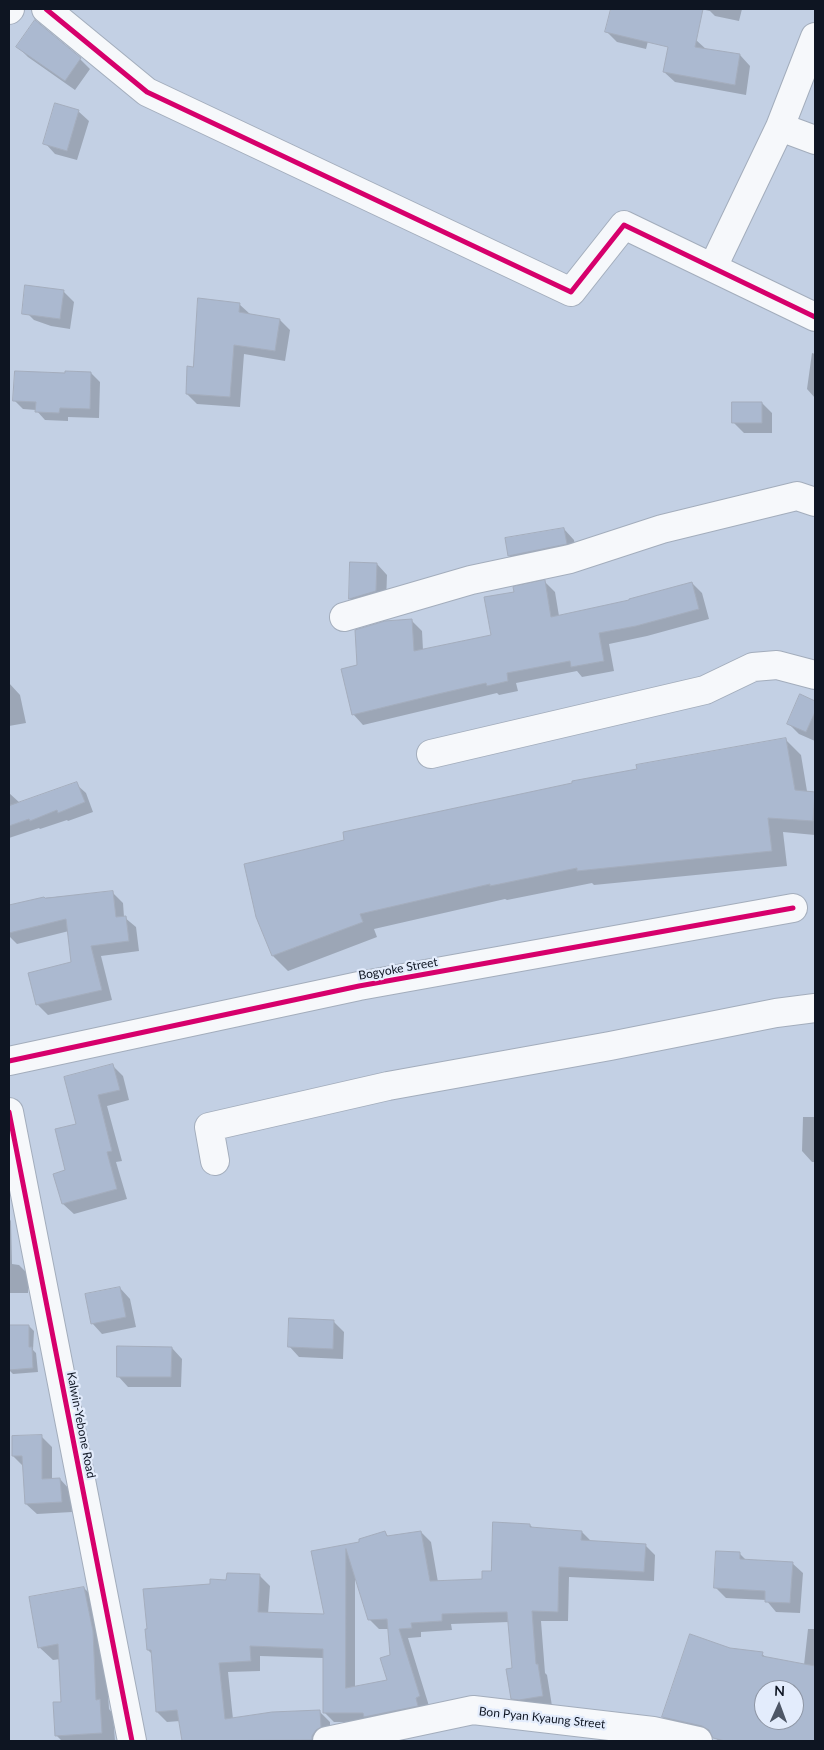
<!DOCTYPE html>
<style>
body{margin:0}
#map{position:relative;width:824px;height:1750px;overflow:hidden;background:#c3d0e4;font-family:Lato,sans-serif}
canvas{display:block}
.frame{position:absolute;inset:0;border:10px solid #0e1522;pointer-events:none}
.north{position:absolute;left:754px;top:1680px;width:50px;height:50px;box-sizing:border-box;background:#e3ecfc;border:1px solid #8e96a5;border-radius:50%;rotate:2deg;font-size:14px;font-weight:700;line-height:20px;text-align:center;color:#0e1522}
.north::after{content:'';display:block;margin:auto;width:18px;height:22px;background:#4d5666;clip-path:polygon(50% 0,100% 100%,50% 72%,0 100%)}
</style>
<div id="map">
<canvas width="824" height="1750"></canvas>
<div class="frame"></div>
<div class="north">N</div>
</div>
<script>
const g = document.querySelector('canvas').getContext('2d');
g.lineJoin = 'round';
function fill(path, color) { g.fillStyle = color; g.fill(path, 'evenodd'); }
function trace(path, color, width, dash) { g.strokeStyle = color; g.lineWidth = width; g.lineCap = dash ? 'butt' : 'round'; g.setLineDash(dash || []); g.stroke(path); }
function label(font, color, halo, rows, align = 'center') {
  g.font = font + ' Lato,sans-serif'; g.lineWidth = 4.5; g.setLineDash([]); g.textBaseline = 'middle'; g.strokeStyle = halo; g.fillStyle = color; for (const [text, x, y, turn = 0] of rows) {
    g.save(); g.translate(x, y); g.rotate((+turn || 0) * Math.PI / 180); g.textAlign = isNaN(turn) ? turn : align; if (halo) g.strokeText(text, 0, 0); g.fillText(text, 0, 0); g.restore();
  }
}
const shadow = new Path2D(`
 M612,9H656L646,49L617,42L607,32Z
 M701,9H742L739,21L715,16L710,11Z
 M696,40L707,50L740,55L750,66L746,95L675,82L664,72Z
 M18,47L80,59L90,69L75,90L28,57Z
 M78,111L89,121L77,160L55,154L45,143Z
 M63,291L74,302L70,329L51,326L34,320L24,310Z
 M239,304L250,314L280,320L290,330L285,361L244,354L240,407L197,404L187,394L194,368Z
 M812,353L815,354V398L807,389Z
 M91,373L100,382L99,418L68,417V421L45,420L36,410L23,409L14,400L67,375Z
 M762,403L772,413V433H744L733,422Z
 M564,529L574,540L576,554L519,566L509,556Z
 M377,564L387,575L386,602L361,609L350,599Z
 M545,582L555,592L559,616L631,601L692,583L702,593L709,619L647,636L609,644L614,671L582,677L577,671L516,683L518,691L499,695L497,693L363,725L353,714L359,666L412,621L422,631L423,650L492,636L515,593Z
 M9,683L20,695L26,723L9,726Z
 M800,696L815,702V741L799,734L788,723Z
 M786,740L801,755L807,791L815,792V835L783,832L787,866L594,885L592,883L507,900L505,899L374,929L377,937L288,971L273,956L258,917Z
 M76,784L86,793L93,812L68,821L67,820L40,829L39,828L9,838V793L20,803Z
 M112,892L123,903L124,917L136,927L139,951L101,956L112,1000L48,1015L38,1005L30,974L73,963L69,931L17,944L9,936V907L44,898Z
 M112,1065L123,1076L129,1100L107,1106L122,1161L116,1162L127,1199L74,1214L63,1204L55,1174L67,1171L78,1125Z
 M803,1117H815V1162H812L802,1151Z
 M9,1218L11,1221L12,1264L19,1265L29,1275L28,1293H9Z
 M120,1288L130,1299L136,1327L102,1334L92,1323Z
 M333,1321L344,1332L343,1359L299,1357L289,1346Z
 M9,1326H29L34,1331L33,1350L36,1353L38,1372L13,1374L9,1370Z
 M172,1348L182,1359L181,1387H128L118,1376Z
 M41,1436L52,1447V1480L60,1479L70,1490L72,1512L37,1514L26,1504L24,1467L13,1456Z
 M530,1525L533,1528L582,1532L592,1542L645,1545L655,1555L654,1581L569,1577L568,1621H541L545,1673L547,1675L552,1706L522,1708L512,1698L513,1669L509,1622L451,1624L452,1630L421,1632V1637L408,1638L429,1706L371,1722H334L324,1712V1658L260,1656V1671L228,1672L233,1719L320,1712L330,1722V1737L325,1741H183L180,1721L167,1722L157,1712L152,1654L148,1650L211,1585L260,1576L270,1586L268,1614L326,1616L313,1552L361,1542L384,1532L389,1537L421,1532L431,1542L438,1582L484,1580L492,1572ZM355,1576L369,1619L379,1629H389L391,1656L389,1681L355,1687Z
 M739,1553L747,1561L792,1563L803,1573L800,1613L776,1612L766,1600L726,1598L715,1587Z
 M84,1588L97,1601L105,1645L109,1709L113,1714L115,1741H62L56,1735L63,1703L61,1659L53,1660L39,1647Z
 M808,1629H815V1741H719L714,1737L675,1728L664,1717L730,1649L762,1654L767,1658L804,1665ZM764,1690H794V1720H764Z`);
const building = new Path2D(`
 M611,9H703L695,47L740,54L735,85L663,72L668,47L605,32Z
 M35,20L81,58L65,81L16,47Z
 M55,103L79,110L67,151L43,144Z
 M25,285L64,290L60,319L22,314Z
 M198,298L240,303L239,312L280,319L275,351L234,345L230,397L186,394L187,366L193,367Z
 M15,371L65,373V371L91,372L90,409L60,408L59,413L35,412L36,402L13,401Z
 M732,402H762V423H732Z
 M564,528L567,544L508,556L505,538Z
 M350,562L377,563L376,591L349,599Z
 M545,580L551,617L629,600V599L692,582L699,609L636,626L599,633L604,661L571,667L570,661L507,673L508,681L487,686L486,683L438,694L352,715L341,669L357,665L355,630L385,621L412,619L414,651L491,635L484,597L514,592L513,587Z
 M800,694L815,701V712L806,732L787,724Z
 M786,738L795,790L815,792L813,821L768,818L772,851L577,871V868L490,886V884L360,914L363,922L272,956L256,917L244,864L344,840L343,832L572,783V781L637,769L636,765Z
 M77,782L85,802L58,813L57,810L30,821L29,819L9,826V806Z
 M113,891L116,917L126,916L129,941L91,946L102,990L36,1005L28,973L71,962L66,919L9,933V905L44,897L45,898Z
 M113,1064L120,1090L98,1095L112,1151L107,1152L117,1189L62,1204L53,1174L65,1170L55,1129L76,1124L64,1077Z
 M120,1287L126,1317L91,1324L85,1294Z
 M289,1318L334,1320L333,1349L288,1347Z
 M9,1325H29V1347H32L33,1368L9,1370Z
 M117,1346L172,1347L171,1377H117Z
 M42,1435V1479L60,1478L62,1502L25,1504L22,1456H12V1436Z
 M493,1522L530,1524V1527L582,1531L581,1540L646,1544L644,1572L559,1567L558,1612L532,1611L536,1664H538L543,1696L519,1700L511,1699L506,1669L512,1668L507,1612L469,1613L442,1614V1621L411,1623L412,1628L399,1629L420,1696L416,1698L418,1706L364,1717L363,1713H323V1649L250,1646L251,1661L219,1663L225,1719L272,1712L320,1710L321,1727L316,1730L312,1736V1740L182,1741L177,1710L156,1712L151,1650H147L145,1629H147L143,1589L210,1584V1579L226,1580L227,1573L260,1574L258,1612L324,1614L311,1551L359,1542V1539L385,1531L387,1536L421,1531L430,1581L482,1579V1571H491ZM346,1549L368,1620L387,1619L390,1655L380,1658L387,1680L346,1688Z
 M716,1551L740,1552V1559L793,1562L790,1603L765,1602V1591L714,1588Z
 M84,1587L93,1631L96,1700L100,1699L102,1733L55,1736L53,1702H61L58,1644L38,1648L29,1597Z
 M690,1634L730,1648L763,1652L762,1656L815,1666V1741H725L713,1738L709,1730L702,1726L662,1717ZM764,1690H794V1720H764Z`);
const minor = new Path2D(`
 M46,9L147,92L571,292L624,225L815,317
 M780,127L815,140
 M713,267L780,127L815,37
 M344,617L471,580L570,559L662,529L797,496L815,502
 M431,754L705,690L753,667L777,665L815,675
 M9,1061L359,986L793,908
 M215,1161L209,1127L388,1086L610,1046L776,1013L815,1008
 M327,1741L473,1710L653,1731L698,1741`);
const tertiary = new Path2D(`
 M9,10L10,9
 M9,1112L132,1741`);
const cycleway = new Path2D(`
 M46,9L147,92L571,292L624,225L815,317
 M9,1061L359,986L793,908
 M9,1112L132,1741`);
const streetNames = [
 ["Bogyoke Street",398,969,-10],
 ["Kalwin-Yebone Road",81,1425,79],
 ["Bon Pyan Kyaung Street",542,1718,6]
];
fill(shadow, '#0003');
fill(building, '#abb9d0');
trace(building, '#a4adbd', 1);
trace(minor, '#a3adbc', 30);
trace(tertiary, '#a3adbc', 30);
trace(minor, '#f6f8fb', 28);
trace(tertiary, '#f6f8fb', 28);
trace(cycleway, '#d6006c', 5);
label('12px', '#0e1522', '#e3ecfc', streetNames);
</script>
